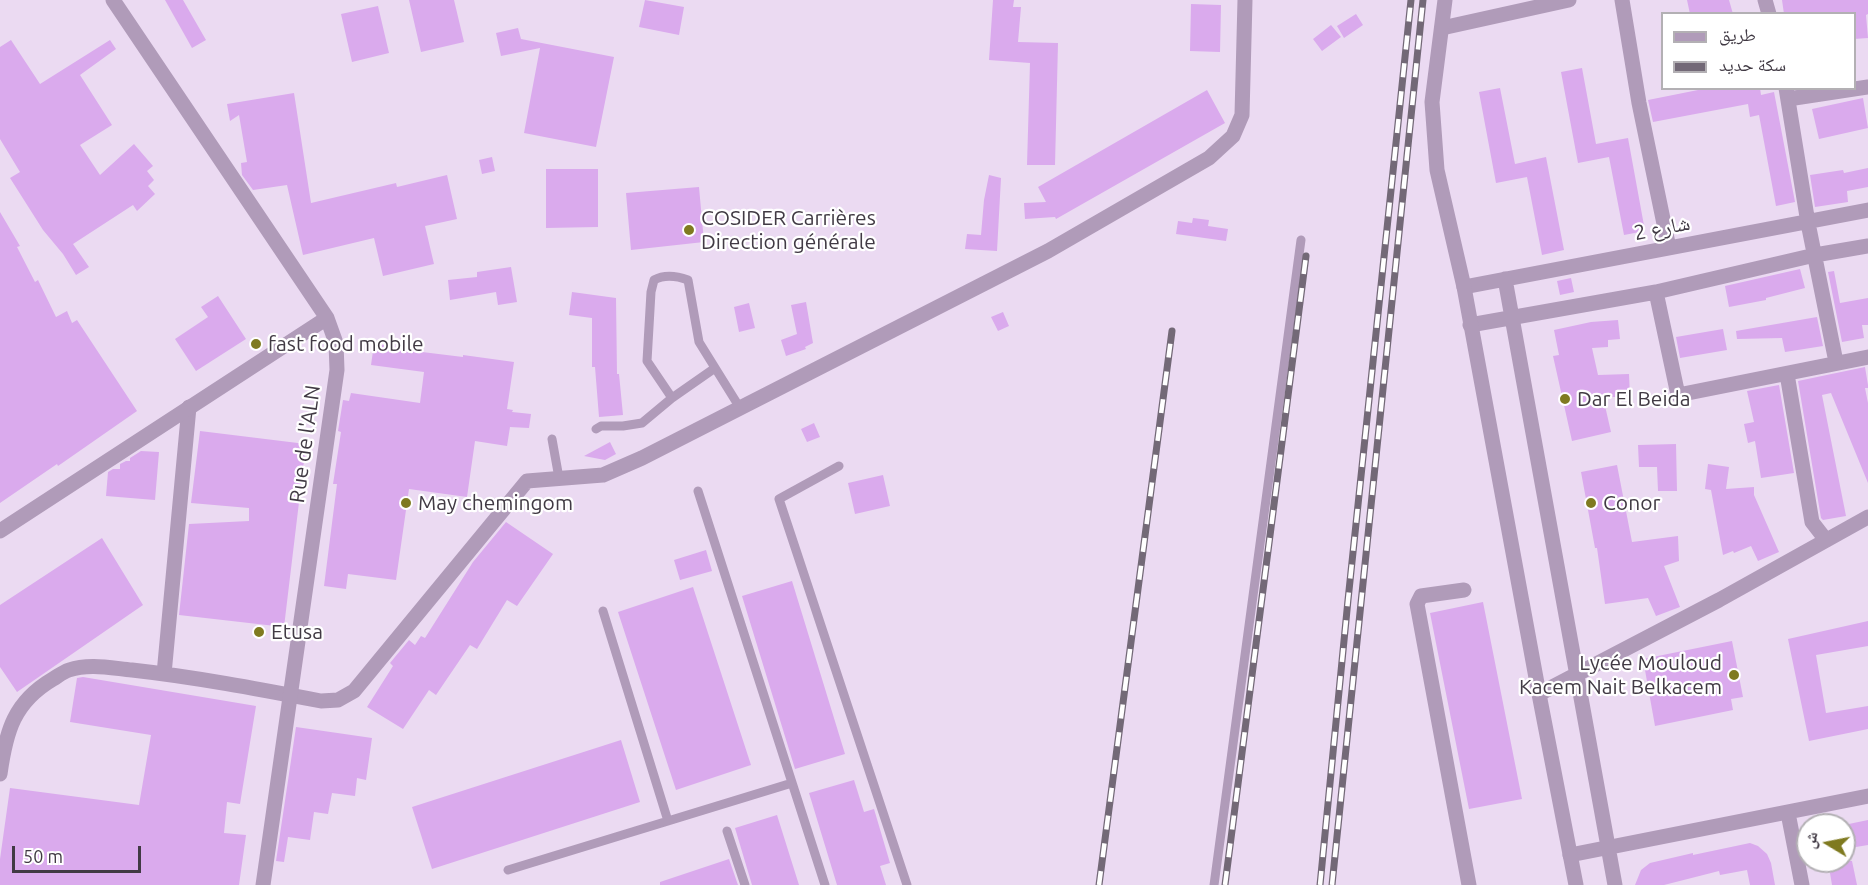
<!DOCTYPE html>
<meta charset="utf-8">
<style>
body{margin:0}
#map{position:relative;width:1868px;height:885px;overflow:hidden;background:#ebdaf2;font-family:Ubuntu,"Noto Naskh Arabic",sans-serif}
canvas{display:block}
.legend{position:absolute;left:1661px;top:12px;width:195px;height:78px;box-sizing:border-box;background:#fff;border:2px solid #b3b0b4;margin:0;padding:8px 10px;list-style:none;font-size:18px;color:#413a44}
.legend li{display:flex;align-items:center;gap:12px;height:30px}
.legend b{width:30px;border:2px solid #b3b0b4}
.north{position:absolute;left:1796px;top:813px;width:60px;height:60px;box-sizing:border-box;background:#fff;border:2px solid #b3b0b4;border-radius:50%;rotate:280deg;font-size:16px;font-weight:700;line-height:24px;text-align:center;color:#413a44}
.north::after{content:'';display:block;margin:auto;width:21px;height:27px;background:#7f7a20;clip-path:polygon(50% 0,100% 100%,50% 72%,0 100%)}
.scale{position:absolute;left:12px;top:846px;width:129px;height:27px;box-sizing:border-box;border:3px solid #413a44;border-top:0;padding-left:8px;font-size:18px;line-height:21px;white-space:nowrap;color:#413a44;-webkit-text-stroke:4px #fff;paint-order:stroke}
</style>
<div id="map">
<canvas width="1868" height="885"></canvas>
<ul class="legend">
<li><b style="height:8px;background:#b09bb9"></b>طريق</li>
<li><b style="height:8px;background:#736977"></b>سكة حديد</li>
</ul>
<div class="north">ش</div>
<div class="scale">50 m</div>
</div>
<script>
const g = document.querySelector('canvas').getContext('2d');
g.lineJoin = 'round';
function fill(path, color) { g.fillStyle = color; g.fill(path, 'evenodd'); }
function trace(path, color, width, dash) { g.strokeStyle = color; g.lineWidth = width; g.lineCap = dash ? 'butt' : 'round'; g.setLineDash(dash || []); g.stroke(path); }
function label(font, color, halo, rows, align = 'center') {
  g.font = font + ' Ubuntu,"Noto Naskh Arabic",sans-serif'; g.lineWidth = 4.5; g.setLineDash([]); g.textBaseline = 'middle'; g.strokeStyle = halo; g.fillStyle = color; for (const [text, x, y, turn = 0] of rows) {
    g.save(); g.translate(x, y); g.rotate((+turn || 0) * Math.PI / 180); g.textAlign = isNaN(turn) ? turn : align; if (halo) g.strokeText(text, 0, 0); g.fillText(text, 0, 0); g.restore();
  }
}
const building = new Path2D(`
 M165,0H183L206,40L192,48Z
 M409,0H454L464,42L421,52Z
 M645,0L684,7L679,35L639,27Z
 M993,0H1014L1013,7H1021L1018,42L1058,43L1055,165H1027L1030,63L989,60Z
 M1687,0H1729L1733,14H1690Z
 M1782,0H1868V14L1866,15L1868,38L1854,39V14H1784Z
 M1191,4L1221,5L1220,52L1190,51Z
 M378,6L389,53L352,62L341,14Z
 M1356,14L1363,25L1344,38L1337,26Z
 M1331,25L1341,37L1322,51L1313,39Z
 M518,28L521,39L614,57L596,147L524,133L540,48L501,56L496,33Z
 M11,40L40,84L110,40L116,49L80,75L112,125L80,145L100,175L134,144L153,166L147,171L154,180L148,186L155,194L137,211L133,205L73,244L89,267L76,275L63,254L43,230L10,178L20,172L0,139V47Z
 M1582,68L1596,144L1628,138L1645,231L1624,235L1609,157L1578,163L1561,72Z
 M1500,88L1515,164L1546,157L1564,250L1542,255L1527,177L1496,183L1479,92Z
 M1708,88H1760L1761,95L1774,92L1795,202L1776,206L1759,115L1750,117L1748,104L1653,122L1648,100Z
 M1207,90L1225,123L1056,219L1055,217L1025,219L1024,203L1046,202L1038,187Z
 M294,93L311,203L396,183L397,187L447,175L457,219L425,226L434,264L383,276L374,238L303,255L287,185L253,190L242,175L241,163L247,162L239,115L230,121L227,104Z
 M1863,98L1868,128L1819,139L1812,109Z
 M492,157L495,171L482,174L479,160Z
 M1868,168V187L1847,191L1848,202L1815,207L1810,175L1843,170L1844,173Z
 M546,169H598V227L546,228Z
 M989,175L1001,178L997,251L965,249L967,234L981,235L984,200Z
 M699,187L704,242L631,250L626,193Z
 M0,212L20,246L17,247L35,282L38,280L56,317L67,311L72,323L77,320L137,411L58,466L57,464L0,503Z
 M1193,218L1209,220L1208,226L1228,229L1226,241L1176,234L1178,221L1192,223Z
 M511,267L517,302L498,305L496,292L450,300L448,280L477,277V272Z
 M1800,269L1805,288L1766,298V300L1729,307L1725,286Z
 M1834,271L1840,303L1868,298V325H1862L1864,338L1842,342L1828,272Z
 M1571,278L1574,292L1560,295L1557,281Z
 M572,292L616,298L617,374H619L623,415L599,417L595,367H592V318L569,315Z
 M218,296L246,339L196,371L175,339L208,317L201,307Z
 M806,302L813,343L805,347L806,349L786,356L781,340L797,334L791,305Z
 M749,303L755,328L739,332L734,307Z
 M1003,312L1009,326L998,331L991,317Z
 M1817,317L1823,346L1785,352L1782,338L1737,339L1736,331Z
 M1618,320L1620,339L1608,340V347L1592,348L1598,375L1629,374L1630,397H1603L1611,432L1572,441L1553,356L1559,355L1554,330L1591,322Z
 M1723,329L1727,350L1680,358L1676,337Z
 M405,340L423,342L422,352L463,357V355L514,362L507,409L513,410L512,412L531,414L529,428L510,427L507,446L475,441L467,497L409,489L396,580L348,574L346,589L324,586L337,484H333L341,432L338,431L343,400L349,401L351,393L420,403L424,372L371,365L374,344L404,348Z
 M1865,367L1868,385V388H1865L1868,403V483L1831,393L1822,395L1846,516L1823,520L1821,518L1798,381Z
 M1779,385L1794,473L1761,478L1755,441L1748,443L1744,424L1754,422L1747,391Z
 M814,423L820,437L807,442L801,429Z
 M200,431L306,444L284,627L179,615L189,524L249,521V508L191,503Z
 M610,442L616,454L605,460L584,456Z
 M1676,444L1677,491H1658L1657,467H1639L1638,445Z
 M141,451L159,452L155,500L106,496L108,472L113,469H120V464L126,461H130V458Z
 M1708,464L1729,467L1726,489L1754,487V495L1779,552L1758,561L1751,546L1734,553L1733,551L1723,555L1711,490L1705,489Z
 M1617,465L1632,542L1678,536L1679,561L1664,566L1680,607L1656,616L1648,598L1605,604L1597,548H1595L1581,472Z
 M883,475L890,506L855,514L848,483Z
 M506,522L553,554L517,606L507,600L477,649L470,645L436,695L429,690L403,729L367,707L393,666L390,663L409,640L415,645L421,636L425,638L473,562Z
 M102,538L143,605L17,692L0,667V605Z
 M706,550L712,571L680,580L674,560Z
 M792,581L845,754L795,769L742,596Z
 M693,587L751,765L676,790L618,612Z
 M1483,602L1522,799L1469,809L1430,613Z
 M1868,621V646L1816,655L1826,713L1868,706V729L1809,741L1788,639Z
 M1732,641L1743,697L1731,699L1733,710L1655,726L1643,659Z
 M83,677L256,706L240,804L227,802L224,833L246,835L239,885H0V859L10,788L139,805L151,735L70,722L77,678Z
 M296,727L372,738L366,780L357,778L355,796L332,793L328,814L314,812L310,840L288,837L284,862L276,861Z
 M621,740L640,802L432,869L412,807Z
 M854,780L864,812L874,809L890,863L880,866L886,885H837L809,793Z
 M777,815L799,885H752L735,828Z
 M1868,820V845L1844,849V825Z
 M1750,843L1758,846L1767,854L1771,863L1775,885H1750L1747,870L1720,875L1719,871L1664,885H1635L1641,870L1650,863L1693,853V855Z
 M729,859L738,885H660V882Z
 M1828,861H1852L1857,885H1832Z`);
const service = new Path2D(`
 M672,398L647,361L651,292L654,280C665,274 677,276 688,280L699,342L740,408
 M596,429L601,426H623L642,423L672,398L715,368
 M552,439L559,478
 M839,466L779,499L907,885
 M698,491L825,885
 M603,611L668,821
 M727,831L745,885
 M508,870L792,783
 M1214,885L1301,240`);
const minor = new Path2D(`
 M1622,0L1639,103L1669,248
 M1765,0L1769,14
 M1442,28L1569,0
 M1786,88L1808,223L1836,362
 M1788,99L1868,87
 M1505,279L1615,885
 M1464,287L1868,210
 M1656,292L1678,395L1868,357
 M1470,325L1656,292L1815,255L1868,246
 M1787,374L1812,522L1826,540
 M1464,590L1421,596L1417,604L1469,885
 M164,674L189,407
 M1539,694L1719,600L1868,517
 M0,774C6,731 14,702 53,679C58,676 63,672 69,670C89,663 111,668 132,670C195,677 258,689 321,701L338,700L354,691L527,481L603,475L642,458L1048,251L1209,158L1233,136L1242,115L1245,0
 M1788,813L1802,885
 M1570,855L1868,796`);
const tertiary = new Path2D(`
 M113,0L327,318L336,343L337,370L263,885
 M1445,0L1432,102L1437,170L1464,287L1539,694L1576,885
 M0,531L327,318`);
const rail = new Path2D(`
 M1099,885L1172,331
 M1225,885L1306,256
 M1320,885L1348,600L1411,0
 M1332,885L1423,0`);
const markers = [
 [689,230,6,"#7f7a20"],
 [256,344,6,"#7f7a20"],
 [1565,399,6,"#7f7a20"],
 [406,503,6,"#7f7a20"],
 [1591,503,6,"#7f7a20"],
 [259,632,6,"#7f7a20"],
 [1734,675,6,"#7f7a20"]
];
const poiNames = [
 ["COSIDER Carrières",701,218],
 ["Direction générale",701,242],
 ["fast food mobile",268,344],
 ["Dar El Beida",1577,399],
 ["May chemingom",418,503],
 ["Conor",1603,503],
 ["Etusa",271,632],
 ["Lycée Mouloud",1722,663,"right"],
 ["Kacem Nait Belkacem",1722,687,"right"]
];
const streetNames = [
 ["شارع 2",1662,228,-11],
 ["Rue de l'ALN",305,444,-82]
];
fill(building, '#daaaed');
trace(service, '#b09bb9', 9);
trace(minor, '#b09bb9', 15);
trace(tertiary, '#b09bb9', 15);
trace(rail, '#736977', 7);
trace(rail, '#fff', 4.5, [14]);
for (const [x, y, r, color] of markers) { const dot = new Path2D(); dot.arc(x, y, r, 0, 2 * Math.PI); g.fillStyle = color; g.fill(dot); trace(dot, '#fff', 2); }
label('21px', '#413a44', '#fff', poiNames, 'left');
label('21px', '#413a44', '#fff', streetNames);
</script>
